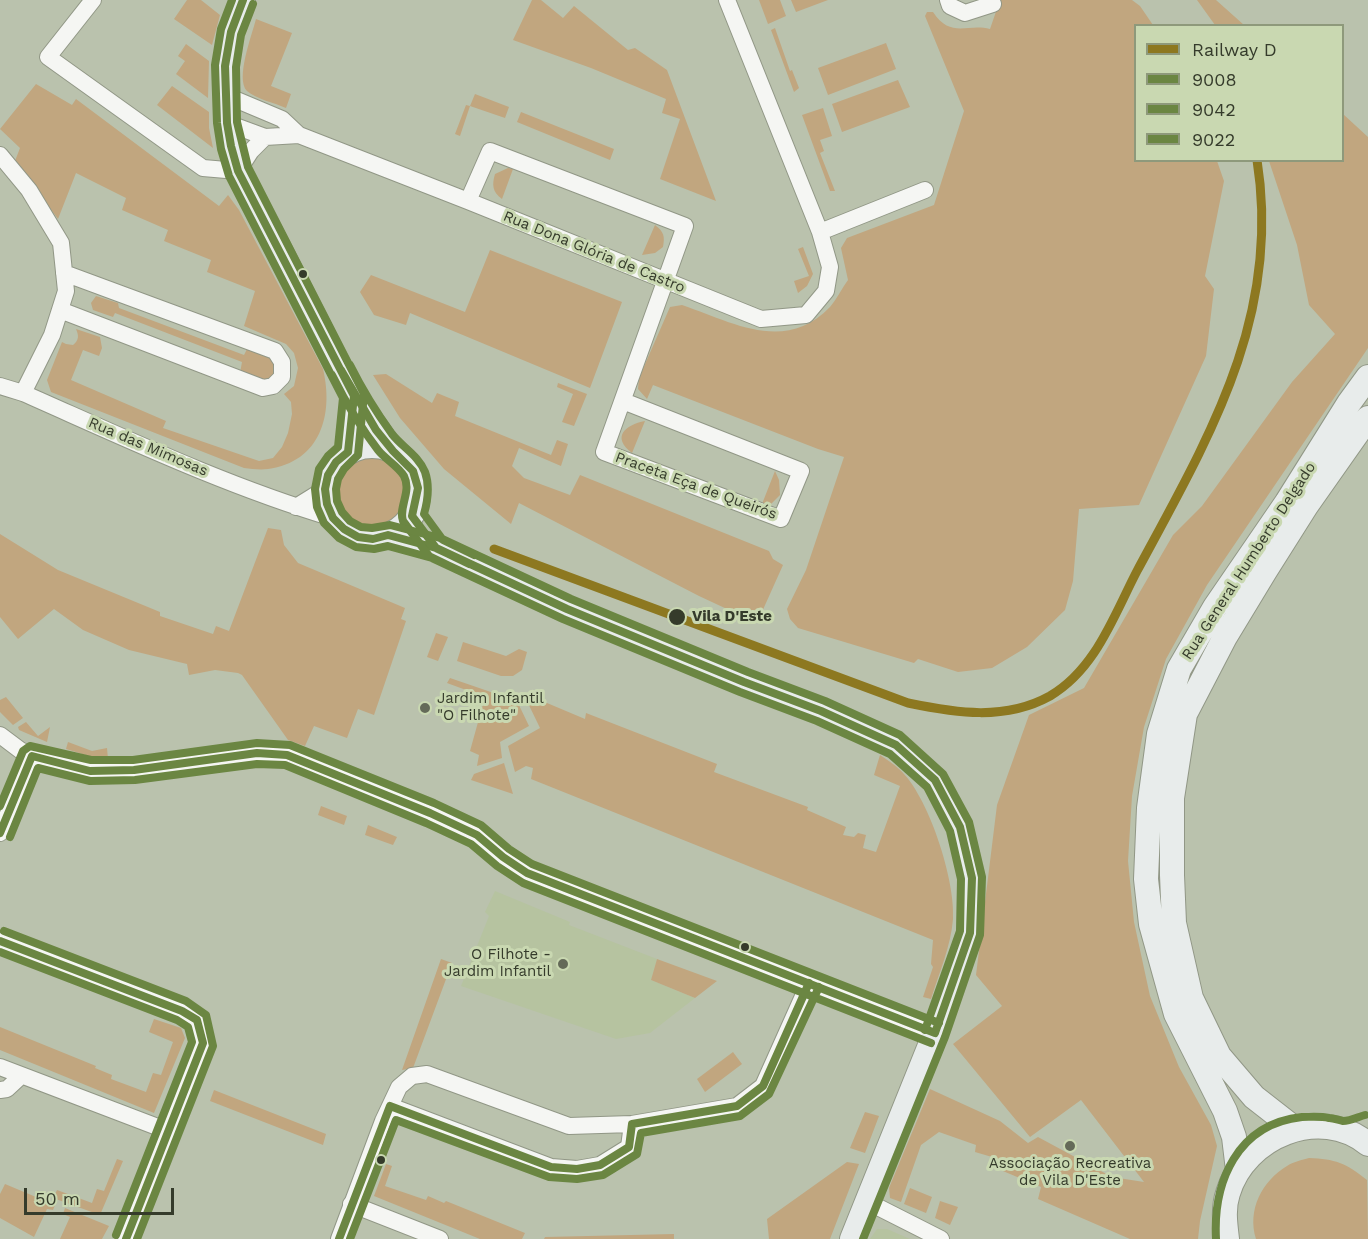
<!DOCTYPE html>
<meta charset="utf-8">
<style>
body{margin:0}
#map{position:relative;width:1368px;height:1239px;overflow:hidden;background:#bac2ad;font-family:"Work Sans",sans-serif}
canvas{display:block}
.legend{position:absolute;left:1134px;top:24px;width:210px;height:138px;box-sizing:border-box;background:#c9d8b1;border:2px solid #8e997b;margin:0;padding:8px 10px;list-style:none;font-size:18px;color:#353b2b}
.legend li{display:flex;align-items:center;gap:12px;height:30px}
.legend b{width:30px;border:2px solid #8e997b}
.scale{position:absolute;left:24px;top:1188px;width:150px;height:27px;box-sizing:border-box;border:3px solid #353b2b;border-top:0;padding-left:8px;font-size:18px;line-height:21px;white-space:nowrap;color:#353b2b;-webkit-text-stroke:4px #c9d8b1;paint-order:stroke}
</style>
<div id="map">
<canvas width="1368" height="1239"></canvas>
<ul class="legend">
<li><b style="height:8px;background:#8d7820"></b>Railway D</li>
<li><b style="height:8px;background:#6b8642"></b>9008</li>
<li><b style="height:8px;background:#6b8642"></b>9042</li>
<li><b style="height:8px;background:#6b8642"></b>9022</li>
</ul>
<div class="scale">50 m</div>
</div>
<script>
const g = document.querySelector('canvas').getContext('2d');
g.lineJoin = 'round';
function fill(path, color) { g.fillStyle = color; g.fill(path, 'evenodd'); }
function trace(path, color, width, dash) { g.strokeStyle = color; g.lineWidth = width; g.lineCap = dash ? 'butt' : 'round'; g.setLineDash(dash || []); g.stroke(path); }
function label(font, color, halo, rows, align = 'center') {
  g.font = font + ' "Work Sans",sans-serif'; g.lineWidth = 6; g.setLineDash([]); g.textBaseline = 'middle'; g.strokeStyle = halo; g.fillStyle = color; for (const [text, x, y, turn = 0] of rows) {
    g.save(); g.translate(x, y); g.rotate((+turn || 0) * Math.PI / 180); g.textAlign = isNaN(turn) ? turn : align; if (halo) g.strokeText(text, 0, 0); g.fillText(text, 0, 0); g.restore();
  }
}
const built = new Path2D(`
 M495,891L570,922L569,925L657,959L651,980L695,998L650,1033L616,1039L461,986L489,916L485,912Z
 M877,1229H887L910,1239H870Z`);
const green = new Path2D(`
 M187,0H201L220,15L212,45L174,19Z
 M532,0H541L563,18L574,6L628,50L635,48L667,70L716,201L660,179L680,119L662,113L666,99L591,68L513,40Z
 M759,0H780L786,16L768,24Z
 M791,0H828L796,12Z
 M1000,0H1132L1140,6L1153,25L1136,26V160L1217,161L1224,181L1205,276L1214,289L1206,356L1139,505L1079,509L1073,581L1065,610L1027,647L992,668L958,672L918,659L914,663L798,628L790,619L787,609L806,570L844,457L818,449L653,385L647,399L638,389L639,378L670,307L682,305C732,322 785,354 830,307C837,299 842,288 848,280L841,248L847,238L934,205L964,111L925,16L927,12H933C951,39 967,23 990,29Z
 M1197,0H1216L1244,25H1215Z
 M256,19L292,33L271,86L291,94L286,108C275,103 256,99 247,91C235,79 252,35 256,19Z
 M775,28L790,71L792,70L799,88L794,92L771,30Z
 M886,43L896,69L828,95L818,68Z
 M186,44L209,61L208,98L176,74L185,61L178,56Z
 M898,80L910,107L842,132L832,104Z
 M36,84L72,105L76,99L219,206L228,195L239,210L323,369C334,415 320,462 268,469C260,470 252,469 244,468L51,392L47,380L62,342L66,344L73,345C79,340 79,336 76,329L100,337L102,348L99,356L83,350L71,380L166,421L163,428L259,461L273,458L282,447L288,433L292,414L291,402L284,394L294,386L298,368L294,353L286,344L244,326L255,291L207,272L211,260L164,241L168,230L122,210L126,198L76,173L58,219L15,161L20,148L0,129Z
 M172,86L209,112V128L213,148L157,105Z
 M475,94L509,107L505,118L470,106Z
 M466,105L470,106L460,136L455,134Z
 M823,108L832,136L820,140L824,151L820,153L835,191H830L802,115Z
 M521,112L614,149L610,160L517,122Z
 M1343,114L1368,137V348L1207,585L1166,659L1144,727L1132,796L1128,861L1134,922L1150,996L1179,1067L1211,1125L1217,1146L1200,1221L1198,1239H1130L1038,1199L1041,1187L991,1166L992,1157L975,1152L976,1145L939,1132L921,1145L901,1202L890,1198L889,1188L930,1089L1000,1121L1028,1143L1038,1137L1112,1177L1144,1182L1081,1100L1030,1137L953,1044L1002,1006L976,975L997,805L1029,715L1084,688L1173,535L1202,506L1292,382L1335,334L1309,305L1297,245L1269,161L1342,160Z
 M508,168L513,169L502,199C492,192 492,184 495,174Z
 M655,225C664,232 665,236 663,247L655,253L642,255Z
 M803,247L813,274L807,286L798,293L794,281L809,276L798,249Z
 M490,250L622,302L590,388L410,313L406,325L374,315L360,292L371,275L465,312Z
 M96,296L118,303L119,308L244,355L247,349L254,350L276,361L274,377L262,380L240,373L242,362L115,313L113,317L93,310L91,303Z
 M386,374L432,403L437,393L459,402L455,416L551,455L557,440L568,444L561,466L519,448L512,466L524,478L570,495L580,475L769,551L773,559L783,565L757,623L699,596L519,503L511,524L444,469L400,418L373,375Z
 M558,383L587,394L574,426L562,422L573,394L557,387Z
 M645,421L632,453C611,437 625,425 645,421Z
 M334 492a38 38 0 1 1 76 0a38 38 0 1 1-76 0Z
 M775,471L779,480L780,495L769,506L762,504Z
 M268,528L281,530L284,545L298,563L405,608L401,619L406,621L374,715L358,709L347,738L314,726L305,746L288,740L242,675L238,673L215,670L189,675L187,664L129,650L83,630L54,609L18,639L0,617V534L58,570L160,612V616L213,634L216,626L229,631Z
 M436,633L448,637L438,661L427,657Z
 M463,642L506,656L519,649L527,652L522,670L513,676H501L457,661Z
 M450,678L517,701L529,726L500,742L502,758L477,766L479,755L470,751L485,697L447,683Z
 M528,695L585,719L586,713L717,764L714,772L808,807L807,810L846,827L843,835L854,837L858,833L866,835L863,848L876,852L900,786L874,775L880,755C887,760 894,764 899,769C928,794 956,881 953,919C951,946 939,973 931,999L923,997L933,967L931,964L933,940L531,779L533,768L526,766L515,772L508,746L540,728L525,697Z
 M6,697L23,718L13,725L0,712V700Z
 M26,722L38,736L50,727L47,742L19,730L18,727Z
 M68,742L92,751L107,748L108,759L89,756L66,749Z
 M504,763L513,794L471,780L474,774Z
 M321,806L347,816L344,825L318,815Z
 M368,825L397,837L393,845L365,835Z
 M441,959L452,963L413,1068L402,1070Z
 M657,959L717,981L695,998L651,980Z
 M154,1019L181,1028L185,1038L154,1113L0,1050V1027L96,1066L95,1068L112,1075L111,1079L146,1092L153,1073L161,1075L173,1042L149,1032Z
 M733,1052L742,1064L705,1092L697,1079Z
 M214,1090L326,1134L323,1145L210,1101Z
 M865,1112L879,1116L865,1153L850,1148Z
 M1309,1158C1335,1159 1346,1163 1367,1180L1368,1239H1256C1247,1210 1262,1181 1287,1166C1293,1162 1302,1160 1309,1158Z
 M117,1159L123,1161L100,1215L53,1198L57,1190L92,1203L97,1189L104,1191Z
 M847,1162L859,1164L830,1239H769L767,1219Z
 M386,1164L392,1166L385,1186L426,1200L428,1196L444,1203L446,1201L525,1233L522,1239H480L374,1196Z
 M5,1184L55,1205L53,1210L47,1209L34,1237L0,1218V1194Z
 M910,1188L932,1197L926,1213L904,1204Z
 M940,1201L958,1207L950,1225L935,1218Z
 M65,1208L109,1226L102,1239H60L70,1217L63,1214Z
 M674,1234V1239H544L545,1237Z`);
const street = new Path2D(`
 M93,0L48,57L203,168L238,171L251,151L265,137L299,135
 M948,0L950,6L965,13L993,4
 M225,95L282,119L299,135L468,201L761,319L806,315L826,291L830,267L820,232L727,0
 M227,123L265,137
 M0,155L29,190L61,243L66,291L52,335L23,393
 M468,201L490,151L685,226L604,452L781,519L801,471L623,401
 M820,232L925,190
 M60,310L263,388L273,386L282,377V362L275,351L64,273
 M0,386L23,393C125,438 226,486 333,518
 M296,507L325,489
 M0,735L20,750L32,756L90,771L134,770L257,753L287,755L430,813L477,835L503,857L527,873L935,1033
 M0,833L32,756
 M0,941L182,1011L197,1020L203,1043L126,1239
 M0,1067L168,1131
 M0,1090L7,1089L21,1076
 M390,1106L551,1167L577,1169L600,1165L629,1147L632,1124
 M866,1201L941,1239
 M351,1204L440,1239
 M339,1239L383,1121L399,1087L412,1076L427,1074L569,1126L632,1124L737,1106L763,1086L809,983`);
const secondary = new Path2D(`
 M243,0L231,32L225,66L227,123L238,171L279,248L354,396L392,450
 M326 492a46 46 0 1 1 92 0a46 46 0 1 1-92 0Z
 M348,452L354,396
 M388,535L436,548L567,609L744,682L821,711L896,745L935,780L960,827L972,878L970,933L935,1033L852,1239
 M1295,1129L1254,1097L1219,1056L1191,998L1174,923L1172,875V798L1185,714L1225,637L1265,571L1306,506L1368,418
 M1238,1170L1234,1137L1225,1111L1176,1014L1151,924L1146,879L1149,808L1159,734L1179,669L1215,607L1287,502L1349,403L1368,377
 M1227,1239C1225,1223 1223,1208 1228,1193C1245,1136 1320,1105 1368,1144`);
const bus1 = new Path2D(`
 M243,0L231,32L225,66L227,123L231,146L238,171L354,396L348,452L336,462L328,475L325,489L327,504L333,518L344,529L358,537L373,539L388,535L436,548L567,609L744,682L821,711L896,745L935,780L960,827L972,878L970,933L935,1033
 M341,370L376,430L393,451L413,471L418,488L412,516L436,548L469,564
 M0,833L32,756L90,771L134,770L257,753L287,755L430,813L477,835L503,857L527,873L935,1033
 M0,941L182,1011L197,1020L203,1043L126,1239
 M339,1239L390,1106L551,1167L577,1169L600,1165L629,1147L632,1124L737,1106L763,1086L809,983`);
const bus2 = new Path2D(`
 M232,0L221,29L215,65L217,123L221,149L229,176L343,398L338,447L328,456L319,469L315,489L317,507L324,523L339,538L356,547L374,549L388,546L432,558L563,619L740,692L817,721L890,754L927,787L950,831L961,879L960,931L925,1030
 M332,375C345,401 360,427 378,450C385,459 398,466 404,476C412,492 398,507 403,521L429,556L464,573
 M10,837L38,768L90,781L135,780L257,764L285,765L426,823L471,844L497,866L523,883L931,1043
 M0,952L177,1020L188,1027L192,1042L116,1235
 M350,1239L396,1120L549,1177L577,1179L603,1175L637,1154L641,1133L740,1116L769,1094L819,987`);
const bus3 = new Path2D(`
 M253,4L241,35L236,67L237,122L248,167L364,394L358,455L344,469L338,479L336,489L337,501L342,512L350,521L361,527L372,528L390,525L440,538L571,599L748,672L825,701L900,735L943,774L969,822L982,877L980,935L945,1037L863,1239
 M350,365C362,389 376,412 392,434C402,447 419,456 425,472C430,486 428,500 424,514L443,540L474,555
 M0,806L23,751L30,746L91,760H133L257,743L290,745L434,803L481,825L509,849L532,864L939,1023
 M4,931L186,1001L206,1015L213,1046L137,1239
 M1216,1239C1213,1182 1237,1124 1302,1117C1311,1117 1320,1116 1329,1118C1334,1118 1338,1120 1343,1121C1350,1121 1358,1117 1365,1115`);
const rail1 = new Path2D(`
 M494,549L908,703C956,713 1005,721 1050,696C1096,669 1114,615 1137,571C1208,439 1282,317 1257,160`);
const markers = [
 [303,274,5,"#353b2b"],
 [677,617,9,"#353b2b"],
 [425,708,6,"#646a58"],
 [745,947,5,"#353b2b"],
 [563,964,6,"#646a58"],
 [1070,1146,6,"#646a58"],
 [381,1160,5,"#353b2b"]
];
const streetNames = [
 ["Rua Dona Glória de Castro",594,252,22],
 ["Rua das Mimosas",148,447,23],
 ["Praceta Eça de Queirós",696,486,20],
 ["Rua General Humberto Delgado",1249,561,-57]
];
const stopNames = [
 ["Vila D'Este",692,617]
];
const poiNames = [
 ["Jardim Infantil",437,699],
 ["\"O Filhote\"",437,716],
 ["O Filhote -",551,955,"right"],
 ["Jardim Infantil",551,972,"right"],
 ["Associação Recreativa",1070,1164,"center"],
 ["de Vila D'Este",1070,1181,"center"]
];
fill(built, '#b6c3a0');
fill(green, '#c1a67f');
trace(street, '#919786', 18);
trace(secondary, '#919786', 26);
trace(street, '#f5f6f3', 16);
trace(secondary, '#e8eceb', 24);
trace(bus1, '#6b8642', 8);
trace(bus2, '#6b8642', 8);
trace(bus3, '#6b8642', 8);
trace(rail1, '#8d7820', 9);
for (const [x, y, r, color] of markers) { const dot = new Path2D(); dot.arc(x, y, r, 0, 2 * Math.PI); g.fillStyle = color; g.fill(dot); trace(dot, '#c9d8b1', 2); }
label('15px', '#353b2b', '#c9d8b1', streetNames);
label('bold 15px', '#353b2b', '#c9d8b1', stopNames, 'left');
label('15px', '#353b2b', '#c9d8b1', poiNames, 'left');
</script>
